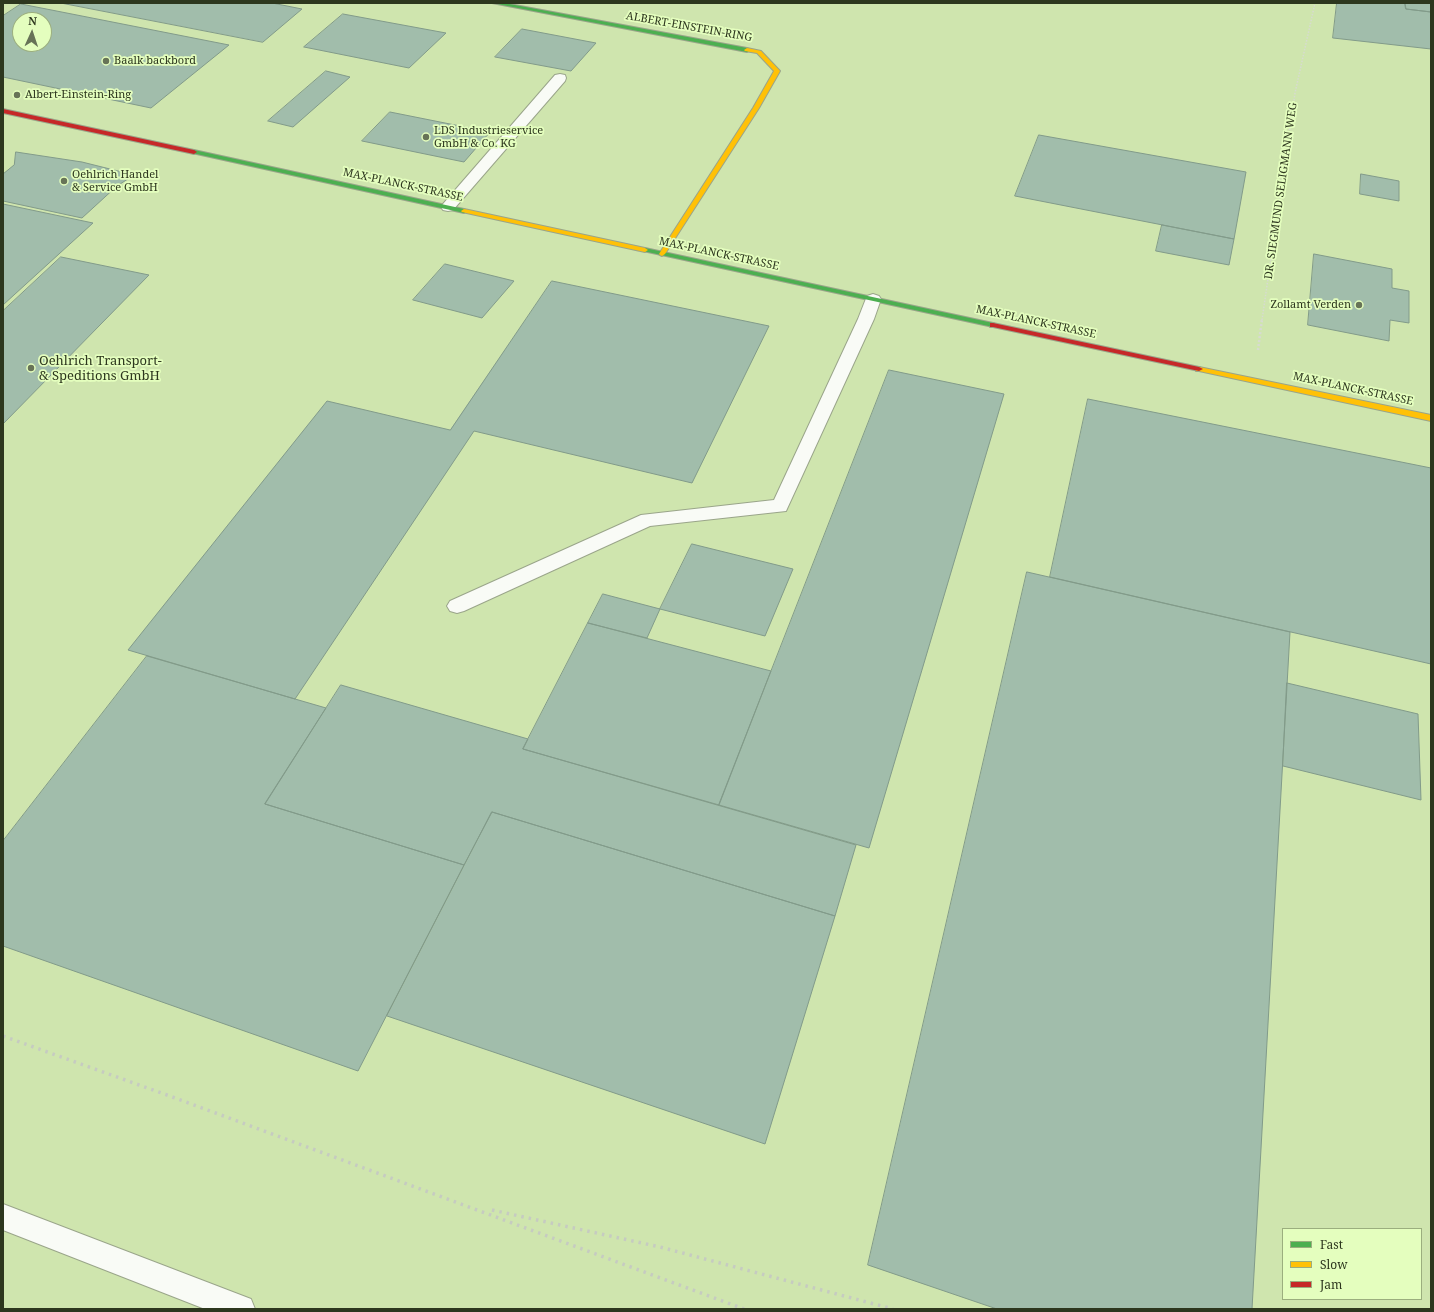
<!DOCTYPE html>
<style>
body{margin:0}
#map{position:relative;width:1434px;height:1312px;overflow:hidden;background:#d4e2c0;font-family:"Noto Serif",serif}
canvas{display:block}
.frame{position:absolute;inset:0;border:4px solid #2d371e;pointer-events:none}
.legend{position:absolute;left:1282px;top:1228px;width:140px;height:72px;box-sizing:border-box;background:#e4febe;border:1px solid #9bae7e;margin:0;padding:5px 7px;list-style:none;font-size:12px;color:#2d371e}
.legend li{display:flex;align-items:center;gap:8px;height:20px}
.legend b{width:20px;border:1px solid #9bae7e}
.north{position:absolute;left:12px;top:12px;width:40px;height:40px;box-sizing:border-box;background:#e4febe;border:1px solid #9bae7e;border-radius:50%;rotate:3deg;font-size:11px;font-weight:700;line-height:16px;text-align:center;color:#2d371e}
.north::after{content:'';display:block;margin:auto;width:14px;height:18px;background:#677357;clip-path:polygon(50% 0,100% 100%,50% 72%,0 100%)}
</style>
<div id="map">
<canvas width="1434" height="1312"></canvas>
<div class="frame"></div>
<ul class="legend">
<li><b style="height:5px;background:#4caf50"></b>Fast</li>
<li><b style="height:5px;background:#ffc107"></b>Slow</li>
<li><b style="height:5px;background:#c62828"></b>Jam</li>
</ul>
<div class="north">N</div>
</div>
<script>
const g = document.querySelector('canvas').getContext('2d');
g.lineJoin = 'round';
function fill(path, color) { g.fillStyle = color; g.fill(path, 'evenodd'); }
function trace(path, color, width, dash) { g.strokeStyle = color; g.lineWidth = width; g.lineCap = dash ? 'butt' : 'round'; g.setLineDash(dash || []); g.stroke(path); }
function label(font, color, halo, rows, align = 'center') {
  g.font = font + ' "Noto Serif",serif'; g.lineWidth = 3.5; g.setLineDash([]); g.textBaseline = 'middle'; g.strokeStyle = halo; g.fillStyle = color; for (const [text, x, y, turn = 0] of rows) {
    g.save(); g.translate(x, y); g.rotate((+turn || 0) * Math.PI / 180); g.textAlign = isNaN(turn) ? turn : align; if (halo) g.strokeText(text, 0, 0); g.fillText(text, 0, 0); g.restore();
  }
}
const built = new Path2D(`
 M3,3H1431V1309H3ZM20,20H44V44H20ZM1283,1229H1421V1299H1283Z`);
const building = new Path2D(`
 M61,3H272L302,9L263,42Z
 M1337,3H1405L1406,9L1431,12V49L1333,38Z
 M1405,3H1431V12L1406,9Z
 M21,4L229,45L151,108L3,77V16ZM20,20H44V44H20Z
 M343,14L446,33L409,68L304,47Z
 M522,29L596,43L571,71L495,57Z
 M326,71L350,77L293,127L268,121Z
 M390,112L490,132L464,162L362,141Z
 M1039,135L1246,172L1234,239L1015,196Z
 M16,152L82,162L134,175L117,186L82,218L3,201V174L14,165Z
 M1361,174L1399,181V201L1360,194Z
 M3,204L93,223L3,305Z
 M1162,225L1234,239L1229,265L1156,251Z
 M1314,254L1392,269V288L1409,291V323L1390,320L1389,341L1308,325Z
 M61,257L149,275L3,424V311Z
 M445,264L514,281L482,318L413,300Z
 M552,281L769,326L692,483L474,431L295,699L128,650L327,401L450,430Z
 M889,370L1004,394L869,848L719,805Z
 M1088,399L1431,468V664L1050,577Z
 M692,544L793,569L765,636L660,609Z
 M1027,572L1290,632L1252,1309H997L868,1265Z
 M603,594L660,609L647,638L588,623Z
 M588,623L771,671L719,805L523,749Z
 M147,656L326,708L265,804L464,865L358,1071L3,946V841Z
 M1287,683L1418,714L1421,800L1283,766Z
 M341,685L528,739L523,749L856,845L835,916L492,812L464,865L265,804Z
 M492,812L835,916L765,1144L387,1016Z`);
const pathFar1 = new Path2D(`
 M1262,320L1295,93L1315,3`);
const path = new Path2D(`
 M1258,350L1262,319`);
const lane = new Path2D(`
 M560,74L565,75L566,78L565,81L453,210L448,211L443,210L441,207L443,204L555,75Z
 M873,294L879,296L881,299L874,319L786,511L650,526L464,611L457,613L450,611L447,606L450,601L641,515L774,500L858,319L867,296Z
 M3,1204L251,1299L255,1309H205L3,1230Z`);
const fast = new Path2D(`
 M492,3H504L747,48L750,50L747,52Z
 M194,150L464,209L467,211L464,213L192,153V151Z
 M645,248L993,323L997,325L993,327L643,251V249Z`);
const slow = new Path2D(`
 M747,48L761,51L780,71L759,108L665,254L662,256L660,255L659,254L753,108L774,71L757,53L745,51L744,50Z
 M464,209L645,248L648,250L645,252L462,212L461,211Z
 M1196,367H1199L1431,415V421L1199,371H1196Z`);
const jam = new Path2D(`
 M3,109L194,150L197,152L194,154L3,113Z
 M990,323H993L1199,367L1203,369L1199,371L993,327H990Z`);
const rail = new Path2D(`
 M3,1036L167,1095L744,1309
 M492,1210L660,1247L893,1309`);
const markers = [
 [106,61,4,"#677357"],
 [17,95,4,"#677357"],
 [426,137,4,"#677357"],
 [64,181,4,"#677357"],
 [1359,305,4,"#677357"],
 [31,368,4,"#677357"]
];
const farStreetnames = [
 ["ALBERT-EINSTEIN-RING",689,27,10],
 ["MAX-PLANCK-STRASSE",403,185,12],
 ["DR. SIEGMUND SELIGMANN WEG",1281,191,-82],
 ["MAX-PLANCK-STRASSE",719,254,12],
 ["MAX-PLANCK-STRASSE",1036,322,12],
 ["MAX-PLANCK-STRASSE",1353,389,12]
];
const farPoinames = [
 ["Baalk backbord",114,61],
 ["Albert-Einstein-Ring",25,95],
 ["LDS Industrieservice",434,131],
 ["GmbH & Co. KG",434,144],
 ["Oehlrich Handel",72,175],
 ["& Service GmbH",72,188],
 ["Zollamt Verden",1351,305,"right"]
];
const poiNames = [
 ["Oehlrich Transport-",39,361],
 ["& Speditions GmbH",39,376]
];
fill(built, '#cfe5ae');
fill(building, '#a1bdab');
trace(building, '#829b8a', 1);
trace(lane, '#9aa58a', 2);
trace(fast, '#9aa58a', 2);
trace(slow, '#9aa58a', 2);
trace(jam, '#9aa58a', 2);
trace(pathFar1, '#d7dbd1', 1.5, [1.5, 1.5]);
trace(path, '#d7dbd1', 2.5, [2, 2]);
fill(lane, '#f9fbf6');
fill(fast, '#4caf50');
fill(slow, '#ffc107');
fill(jam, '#c62828');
trace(rail, '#c6cbc1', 3.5, [2.5, 5]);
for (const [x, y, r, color] of markers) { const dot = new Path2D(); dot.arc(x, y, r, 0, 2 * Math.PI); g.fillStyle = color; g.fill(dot); trace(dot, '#e4febe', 1.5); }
label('11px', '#2d371e', '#e4febe', farStreetnames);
label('11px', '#2d371e', '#e4febe', farPoinames, 'left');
label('13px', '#2d371e', '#e4febe', poiNames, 'left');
</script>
